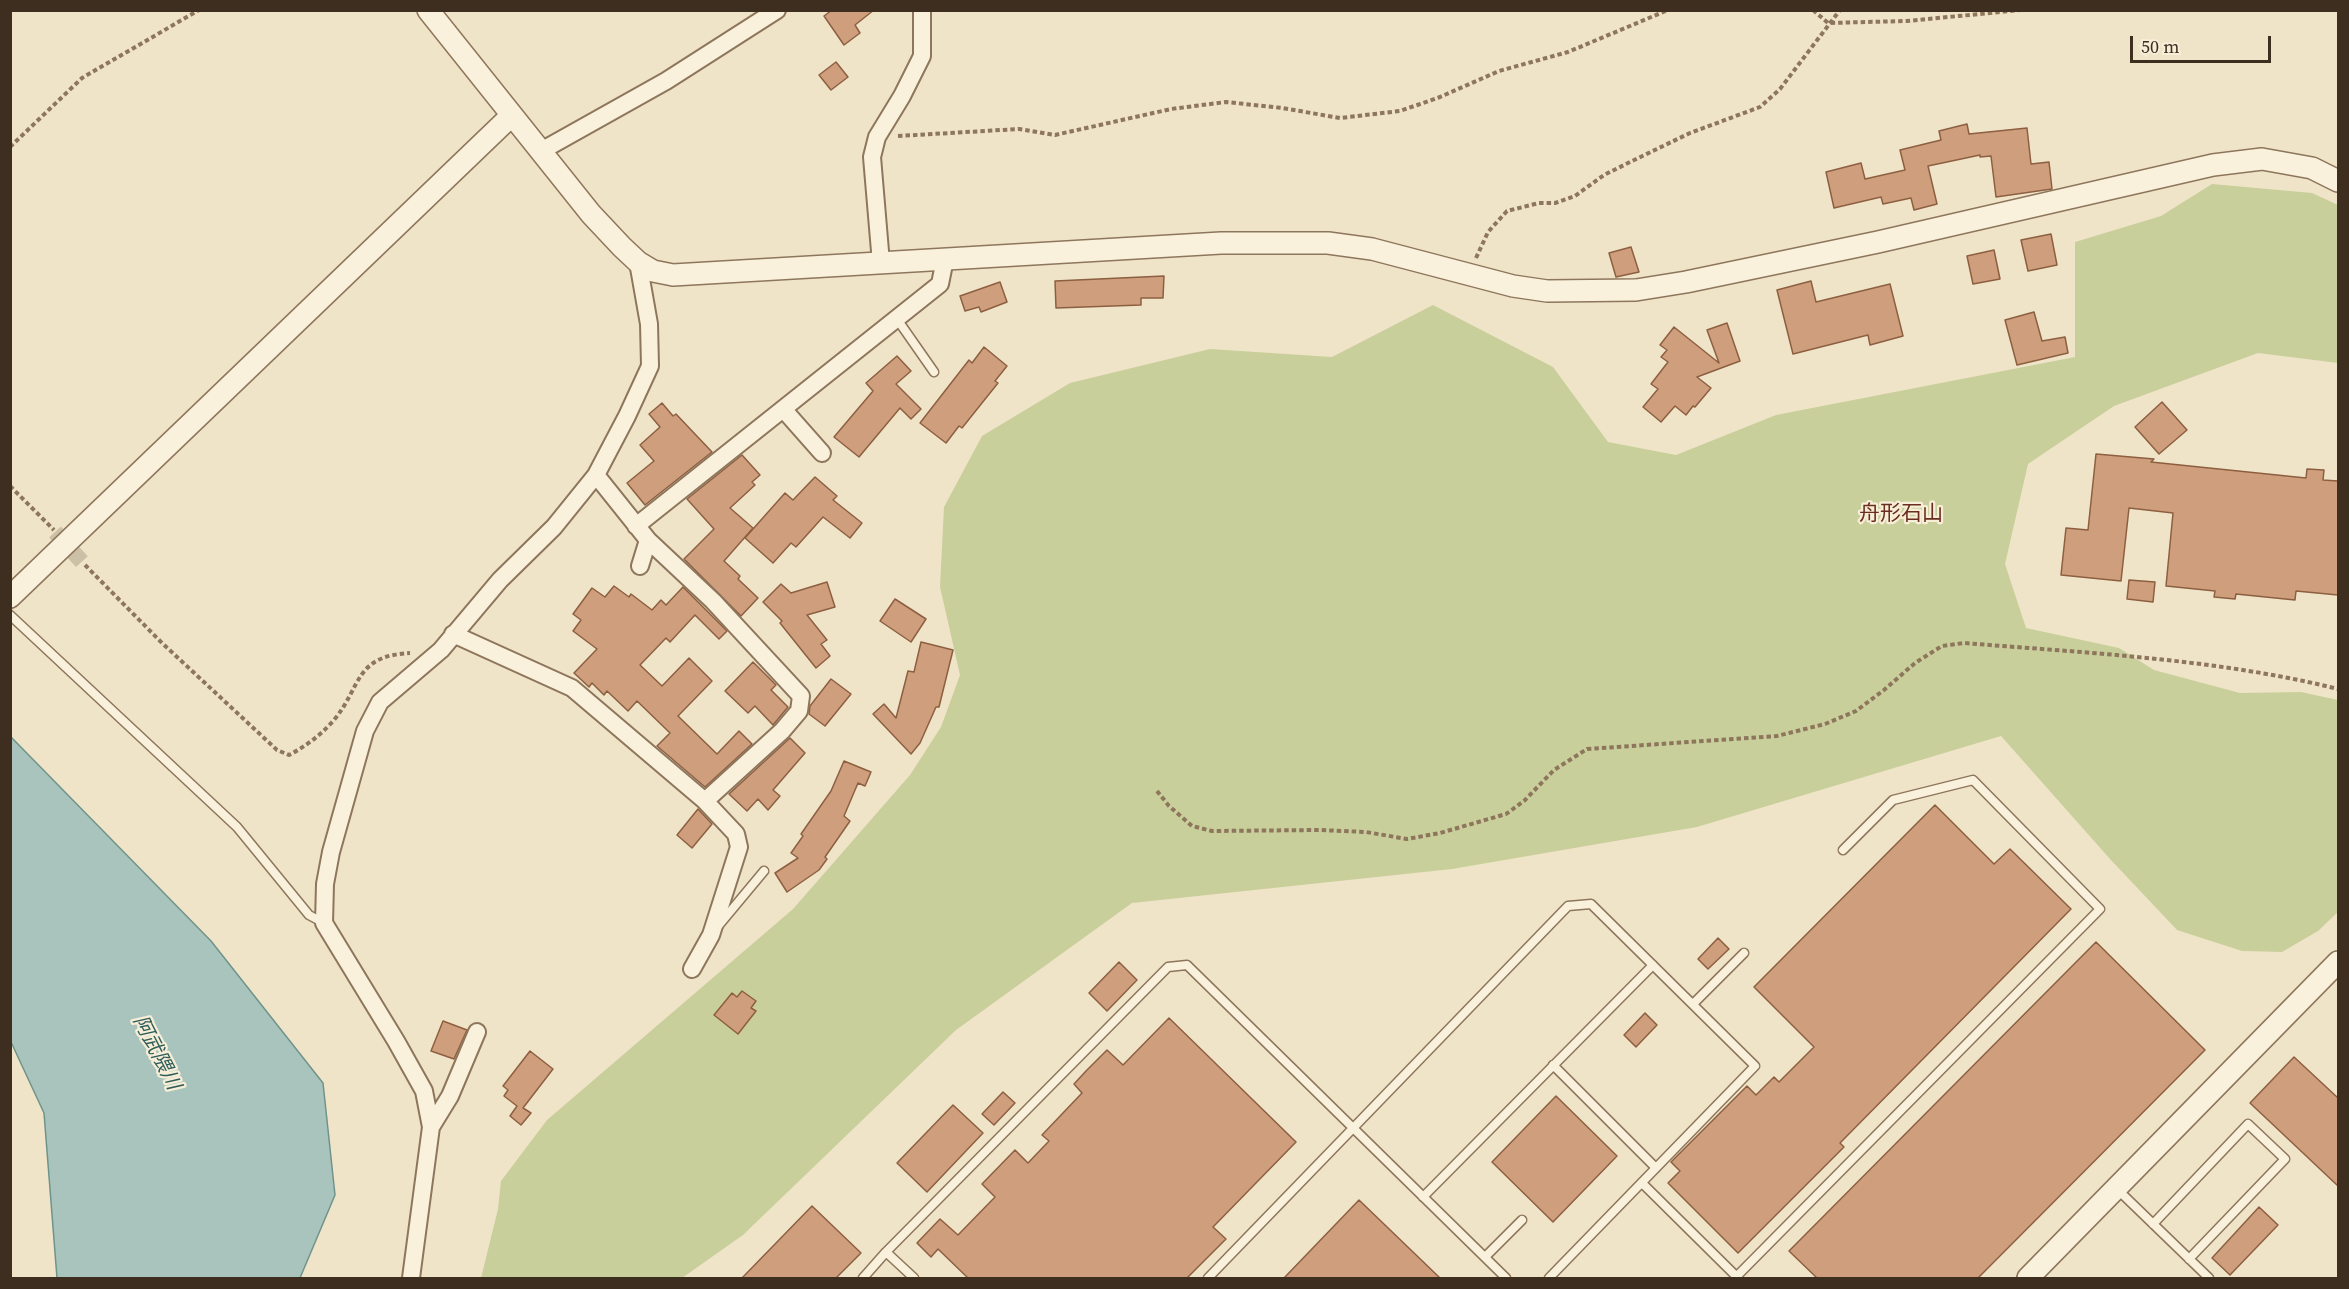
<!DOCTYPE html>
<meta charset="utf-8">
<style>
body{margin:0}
#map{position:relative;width:2349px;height:1289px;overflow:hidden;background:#f0e4c8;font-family:"Source Serif 4",serif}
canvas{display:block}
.frame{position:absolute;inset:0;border:12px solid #3d2e20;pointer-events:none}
.scale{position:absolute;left:2130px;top:36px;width:141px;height:27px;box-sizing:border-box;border:3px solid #3d2e20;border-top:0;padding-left:8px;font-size:18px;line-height:21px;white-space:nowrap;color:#3d2e20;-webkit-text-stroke:4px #f7eed8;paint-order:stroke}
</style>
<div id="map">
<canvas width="2349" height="1289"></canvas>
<div class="frame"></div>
<div class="scale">50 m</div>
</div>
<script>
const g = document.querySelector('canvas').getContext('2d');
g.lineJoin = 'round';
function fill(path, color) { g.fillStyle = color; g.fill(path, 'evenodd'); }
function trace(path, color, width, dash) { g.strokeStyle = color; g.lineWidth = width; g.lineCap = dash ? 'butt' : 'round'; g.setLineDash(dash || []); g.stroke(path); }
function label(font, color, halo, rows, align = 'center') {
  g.font = font + ' "Source Serif 4","Noto Sans JP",serif'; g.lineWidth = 4.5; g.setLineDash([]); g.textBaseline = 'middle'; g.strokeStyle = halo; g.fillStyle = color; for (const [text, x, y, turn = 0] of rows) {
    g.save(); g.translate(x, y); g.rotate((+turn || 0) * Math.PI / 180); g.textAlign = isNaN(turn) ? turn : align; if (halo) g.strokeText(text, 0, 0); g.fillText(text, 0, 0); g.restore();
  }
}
const green = new Path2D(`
 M2212,184L2312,193L2338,205V363L2258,353L2114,406L2028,464L2005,564L2026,628L2119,648L2154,670L2240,693L2301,692L2338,700V912L2318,931L2282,952L2242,951L2177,930L2110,859L2001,736L1697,827L1452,869L1132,903L956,1030L743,1235L682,1278H481L498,1209L501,1181L547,1120L793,909L910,775L941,727L960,675L940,587L944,507L982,436L1070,383L1210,349L1332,357L1433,305L1553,367L1608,442L1676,455L1776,415L2075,357V242L2161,216Z`);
const water = new Path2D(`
 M11,737L211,941L323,1083L335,1195L300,1278H57L44,1113L11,1042Z`);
const building = new Path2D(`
 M832,10H874L855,25L860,33L844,45L824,16Z
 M836,62L848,77L831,90L819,75Z
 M1967,124L1969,134L2027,128L2031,164L2049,162L2052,189L1996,197L1991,156L1980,157V155L1928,166L1937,204L1914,210L1911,198L1883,204L1881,197L1834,208L1826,172L1861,163L1865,179L1905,170L1900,150L1941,140L1939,131Z
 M2051,234L2057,265L2028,271L2021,240Z
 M1631,247L1639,272L1616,277L1609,253Z
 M1994,250L2000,279L1973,284L1967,256Z
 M1164,276L1163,298H1141V305L1056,308L1055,281Z
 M1811,281L1816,302L1890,284L1903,336L1870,345L1868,335L1793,354L1777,290Z
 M1000,282L1007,302L981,312L979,307L965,311L960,296Z
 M2034,312L2042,341L2065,337L2068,353L2017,365L2005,320Z
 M1727,323L1740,361L1697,377L1711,388L1695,407L1693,406L1686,415L1675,406L1661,422L1643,407L1658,389L1651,384L1668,362L1661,357L1667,350L1660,345L1674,327L1719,363L1707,330Z
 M984,347L1007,366L995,381L998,383L962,428L959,426L946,443L920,423L969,360L972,363Z
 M897,356L911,371L896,384L921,409L911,419L900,408L859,457L834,437L873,391L866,383Z
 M2162,402L2187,430L2159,454L2135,427Z
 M662,403L673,416L676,414L712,452L645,505L627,483L654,461L640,445L660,427L649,414Z
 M2096,454L2154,459L2151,462L2306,478L2307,469L2324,470L2323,480L2338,481V595L2296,591L2295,600L2236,594L2235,599L2214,597L2215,591L2166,586L2173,513L2129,508L2121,581L2061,575L2066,528L2088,530Z
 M742,455L760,475L752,482L755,485L730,508L753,528L724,561L740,576L738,579L758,598L741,616L684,559L714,529L687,499Z
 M815,477L837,496L833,500L862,523L850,538L823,517L796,547L791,543L773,563L745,538L785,493L793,500Z
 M2129,580L2155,582L2153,602L2127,599Z
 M827,582L835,607L807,615L827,640L821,644L830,656L816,668L780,623L782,621L763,602L781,584L791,593Z
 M614,586L629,597L631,594L652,610L661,600L666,605L683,587L727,631L719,639L695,615L670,642L666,638L640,665L662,686L689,658L712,681L678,716L717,754L739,731L752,744L705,787L657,746L670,733L637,701L628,711L607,691L604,695L592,683L589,687L574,673L597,649L573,631L581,620L573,614L592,588L605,597Z
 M895,599L926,619L911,642L880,621Z
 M921,642L953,650L939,707H936L920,743L911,754L873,714L884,704L896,718L908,671L914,672Z
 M753,662L776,685L771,690L788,707L773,725L755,706L748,713L725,691Z
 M831,679L851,694L825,726L809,714L810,706Z
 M790,738L805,753L773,790L780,796L768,810L758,799L747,811L729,794Z
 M844,761L871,772L865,786L858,783L844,816L850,821L825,857L827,859L819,870L787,892L775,873L798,858L791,853L803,836L801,834L831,791Z
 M1935,805L1994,864L2010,849L2071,909L1840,1143L1844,1147L1738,1253L1668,1183L1680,1171L1671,1162L1747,1086L1756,1095L1774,1077L1779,1082L1814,1047L1754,987Z
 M698,809L712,824L692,848L677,835Z
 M1718,938L1729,949L1708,969L1698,959Z
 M2096,942L2205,1050L1978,1278H1817L1789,1251Z
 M1119,962L1137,980L1107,1011L1089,993Z
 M742,991L756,1001L751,1008L756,1011L738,1034L714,1015L732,993L737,997Z
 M1645,1013L1657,1025L1636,1047L1624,1035Z
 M1169,1018L1296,1142L1213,1227L1226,1239L1187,1278H968L938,1249L931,1257L917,1243L940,1219L958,1235L995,1197L982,1184L1015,1150L1028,1163L1049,1141L1042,1135L1082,1093L1074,1084L1086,1071L1107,1050L1123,1065Z
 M443,1021L467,1030L454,1059L431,1051Z
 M530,1051L553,1069L523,1108L531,1113L521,1125L510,1116L517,1106L504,1096L508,1090L503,1086Z
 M2294,1057L2338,1098V1186L2250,1103Z
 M1003,1092L1015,1103L994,1125L982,1114Z
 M1556,1096L1617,1156L1553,1222L1492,1162Z
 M953,1105L983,1133L927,1192L897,1163Z
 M1359,1200L1440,1278H1284Z
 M812,1206L861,1253L836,1278H742Z
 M2259,1207L2278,1225L2230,1275L2212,1258Z`);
const minorTunnel = new Path2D(`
 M55,532L85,565`);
const path = new Path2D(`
 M1813,10L1828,23L1907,21L2021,10
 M898,136L1019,129L1055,135L1171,109L1226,102L1282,108L1340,118L1400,111L1440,97L1499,71L1568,52L1668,10
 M10,147L82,78L199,10
 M1476,258L1488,232L1507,211L1539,203H1555L1575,196L1604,175L1630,162L1690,133L1760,107L1780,89L1840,10
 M10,486L54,530
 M85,565L162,643L277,750L289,755C306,746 321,735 334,720C362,686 354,656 410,653
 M1157,791L1169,806L1192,826L1212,831L1320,830L1366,832L1407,839L1440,833L1506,814L1524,801L1554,770L1587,749L1777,736L1825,724L1856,711L1884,690L1915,663L1942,646L1964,643C2088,653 2218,659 2338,689`);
const service = new Path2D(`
 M897,319L934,372
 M10,615L237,827L309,915L324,923
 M719,925L764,871
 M1693,1004L1744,953
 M1553,1065L1656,1168
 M1642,1183L1738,1278
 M2117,1189L2209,1278
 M1423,1197L1653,965
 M2153,1224L2248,1124L2285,1159L2189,1259
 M886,1252L914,1278
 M1485,1257L1522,1220
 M1736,1277L2100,909L1973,780L1893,800L1843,850
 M863,1278L886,1252L1168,967L1187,965L1506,1278
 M1208,1278L1568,906L1591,904L1755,1066L1549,1278`);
const minor = new Path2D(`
 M541,151L666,81L777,10
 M881,263L872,157L877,137L902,96L922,56V10
 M784,410L822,453
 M596,475L648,540L713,601L801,696L799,711L782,731L705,801
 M636,526L940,284L945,259
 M640,566L648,540
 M453,634L572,688L705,801L736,834L739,847L711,935L692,969
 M431,1127L450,1096L477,1032
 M411,1278L431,1127L424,1091L396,1041L324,923L325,884L331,852L365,731L380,702L441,650L500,580L554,527L596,475L627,416L650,366L649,324L638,262`);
const tertiary = new Path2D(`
 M428,10L591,214L622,247L638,262L653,271L673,275L1221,243H1328L1372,249L1513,286L1547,291L1636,290L1686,282L1878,242L2213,165L2262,159L2312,168L2338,181
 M10,597L511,116
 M2028,1278L2338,962`);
const waterNames = [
 ["阿武隈川",156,1053,63]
];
const quarterNames = [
 ["舟形石山",1901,515]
];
fill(green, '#c9cf9b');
fill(water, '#a9c4bc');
trace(water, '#6f938a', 1.5);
fill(building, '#cf9f7d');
trace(building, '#8d5f41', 1.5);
trace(minorTunnel, '#ccc0a6', 16, [16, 8]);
trace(service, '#8d765c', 11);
trace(minor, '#8d765c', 20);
trace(tertiary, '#8d765c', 24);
trace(path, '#8d765c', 4, [4.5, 3]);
trace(service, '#faf1dc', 8);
trace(minor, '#faf1dc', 16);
trace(tertiary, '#faf1dc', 21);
label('italic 20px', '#2f5d5a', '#f7eed8', waterNames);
label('21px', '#6b2e1e', '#f7eed8', quarterNames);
</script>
